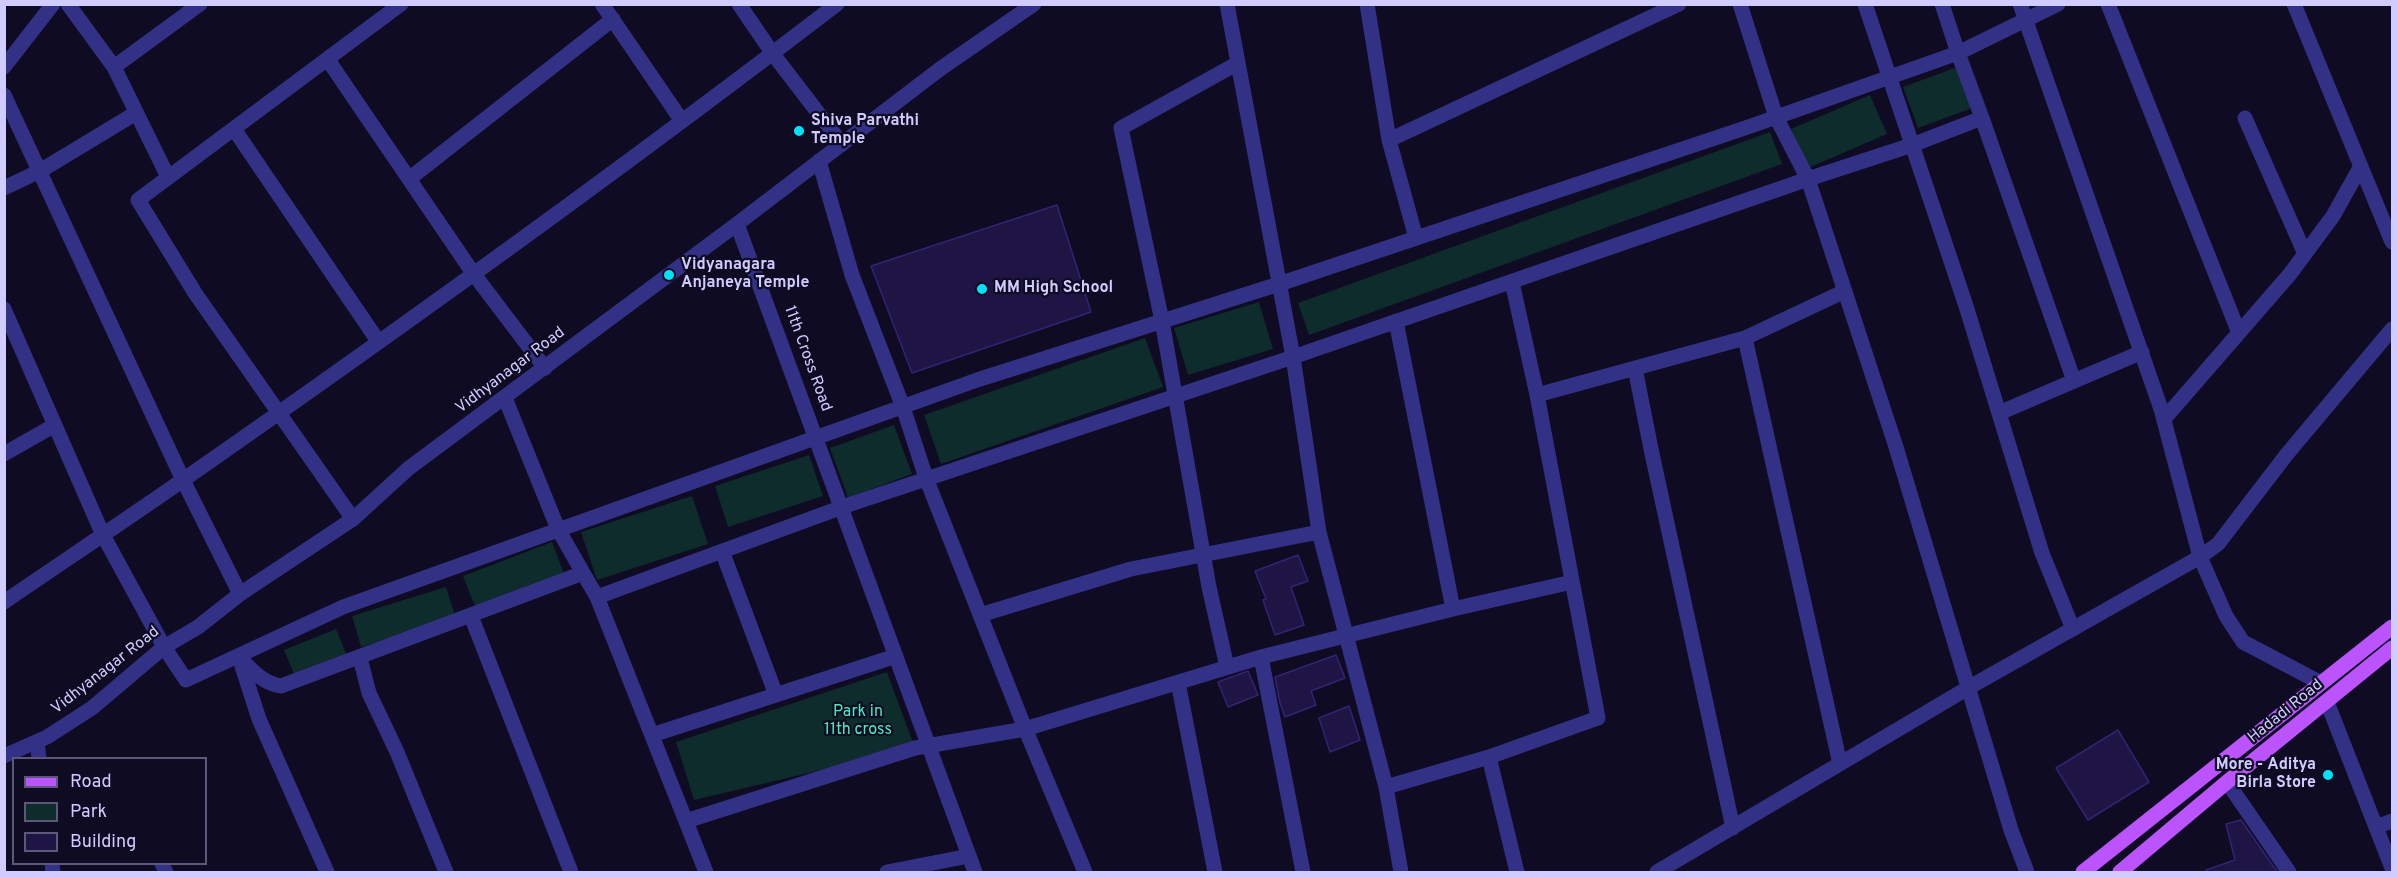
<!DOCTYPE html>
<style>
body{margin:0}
#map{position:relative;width:2397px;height:877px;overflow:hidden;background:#0e0b22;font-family:Overpass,sans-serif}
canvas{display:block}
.frame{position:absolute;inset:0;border:6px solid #d1ccff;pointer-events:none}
.legend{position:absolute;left:12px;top:757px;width:195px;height:108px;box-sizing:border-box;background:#0e0b22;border:2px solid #5c587a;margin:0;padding:8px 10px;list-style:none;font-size:18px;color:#d1ccff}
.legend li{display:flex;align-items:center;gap:12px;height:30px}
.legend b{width:30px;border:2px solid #5c587a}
</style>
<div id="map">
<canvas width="2397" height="877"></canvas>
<div class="frame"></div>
<ul class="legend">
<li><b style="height:8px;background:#bb53ff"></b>Road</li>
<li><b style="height:16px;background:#0d2c2b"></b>Park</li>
<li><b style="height:16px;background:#1e1545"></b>Building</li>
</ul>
</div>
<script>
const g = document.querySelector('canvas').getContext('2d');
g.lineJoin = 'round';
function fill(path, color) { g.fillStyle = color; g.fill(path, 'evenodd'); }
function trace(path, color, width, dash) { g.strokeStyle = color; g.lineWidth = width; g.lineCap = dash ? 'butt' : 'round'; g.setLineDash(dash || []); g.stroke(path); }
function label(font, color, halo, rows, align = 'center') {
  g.font = font + ' Overpass,sans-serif'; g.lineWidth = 4.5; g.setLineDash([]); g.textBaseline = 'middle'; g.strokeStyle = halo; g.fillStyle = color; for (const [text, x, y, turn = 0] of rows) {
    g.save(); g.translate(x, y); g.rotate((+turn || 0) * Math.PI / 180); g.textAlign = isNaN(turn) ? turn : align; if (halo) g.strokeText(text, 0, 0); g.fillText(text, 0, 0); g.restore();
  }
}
const green = new Path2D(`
 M1960,66L1975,107L1918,128L1903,87Z
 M1870,95L1887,134L1808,168L1791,129Z
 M1770,132L1782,164L1309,335L1298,303Z
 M1259,302L1273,349L1188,375L1174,328Z
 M1145,338L1163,387L941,464L924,415Z
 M894,425L912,474L848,498L830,448Z
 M809,455L823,496L728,527L715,486Z
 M692,496L708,544L597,580L581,532Z
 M552,542L565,576L476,609L463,576Z
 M446,587L456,619L361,647L352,616Z
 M336,629L348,658L296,679L284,650Z
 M887,672L915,748L694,800L676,742Z`);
const building = new Path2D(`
 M1057,205L1091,312L912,373L871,266Z
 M1298,555L1308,581L1291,587L1304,625L1275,635L1263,600L1266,599L1255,571Z
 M1336,655L1345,678L1311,691L1316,705L1285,717L1280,703L1275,677Z
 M1248,671L1258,695L1228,707L1218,682Z
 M1349,706L1360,740L1330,752L1319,718Z
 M2118,730L2149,782L2088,820L2056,768Z
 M2241,820L2278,873H2206V870L2235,860L2226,824Z`);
const minor = new Path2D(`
 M68,4L114,67
 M602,4L682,121
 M739,4L773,54L842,144
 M1227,4L1293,357L1319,532L1386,787L1401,872
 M1367,4L1389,140
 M1740,4L1776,117L1808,179L1896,447L2011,830L2027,872
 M1865,4L1966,306L2042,553L2073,629
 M1942,4L1958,53L2058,4
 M2020,4L2161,409L2200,557L2226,616L2243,642L2321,683
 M2108,4L2239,333
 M2294,4L2392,242
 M328,60L473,273L545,368
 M4,67L53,4
 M4,95L183,480L240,594
 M1982,118L2074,381
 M2245,118L2305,254
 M234,129L378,341
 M819,161L852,275L903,407L926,478L1022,721L1085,872
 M168,177L114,67L200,4
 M409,179L613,19
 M4,188L40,171L136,113
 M737,224L975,872
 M1416,238L1389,140L1679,4
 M1512,282L1537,395
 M4,309L103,535L164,647L186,680L343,607L977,380L1279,284L1751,126L1958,53L1982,118L1912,145L1808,179L1293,357L848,505L597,597L583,573L281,686C262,683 252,670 239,657L259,719L327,872
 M1396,321L1453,609L1572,582
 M1745,338L1845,291
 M1635,368L1651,449L1733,828
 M505,398L558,529L583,573
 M1999,413L2142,352
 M2164,419L2290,274L2333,216L2361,166
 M4,454L55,425
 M353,519L195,293L138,200L401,4
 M722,551L776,695
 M597,597L706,872
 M4,602C64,561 124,521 183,480C404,326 623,168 837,4
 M980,615L1131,569L1319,532
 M471,616L571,872
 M1261,657L1303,872
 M360,658L369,693L397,752L446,872
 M1227,667L1209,587L1162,321L1121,128L1238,63
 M1178,682L1215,872
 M2327,702L2392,868
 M652,735L896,656
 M37,742L39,758
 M1489,757L1517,872
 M1386,787L1489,757L1598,718L1537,395L1745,338L1840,764
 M686,821L915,748L1025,729L1261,657L1453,609
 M2376,827L2392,821
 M52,864L53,872
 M162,864L166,872
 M887,872L969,856
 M1657,872L1968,688L2200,557L2218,544L2287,454L2392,329`);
const tertiary = new Path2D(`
 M4,756L47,737L92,708L164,647L198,627L240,594L353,519L409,468L737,224L940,69L1034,4
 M2227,782L2289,872`);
const primary = new Path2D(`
 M2083,872L2392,627
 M2120,872L2227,782L2392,648`);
const markers = [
 [799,131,6,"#00e3f7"],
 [669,275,6,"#00e3f7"],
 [982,289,6,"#00e3f7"],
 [2328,775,6,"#00e3f7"]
];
const poiNames = [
 ["Shiva Parvathi",811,122],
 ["Temple",811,140],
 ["Vidyanagara",681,266],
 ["Anjaneya Temple",681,284],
 ["MM High School",994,289],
 ["More - Aditya",2316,766,"right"],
 ["Birla Store",2316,784,"right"]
];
const streetNames = [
 ["11th Cross Road",807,359,70],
 ["Vidhyanagar Road",511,371,-37],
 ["Vidhyanagar Road",106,671,-38],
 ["Hadadi Road",2286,712,-39]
];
const parkNames = [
 ["Park in",858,713],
 ["11th cross",858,731]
];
fill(green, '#0d2c2b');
fill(building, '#1e1545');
trace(building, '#322473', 1.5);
trace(minor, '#323186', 15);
trace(tertiary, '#323186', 15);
trace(primary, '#bb53ff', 15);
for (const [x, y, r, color] of markers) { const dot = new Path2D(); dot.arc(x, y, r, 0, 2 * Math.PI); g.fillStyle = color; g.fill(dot); trace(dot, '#0e0b22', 2); }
label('bold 16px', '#d1ccff', '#0e0b22', poiNames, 'left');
label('16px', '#d1ccff', '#0e0b22', streetNames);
label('16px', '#4becc0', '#0e0b22', parkNames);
</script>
